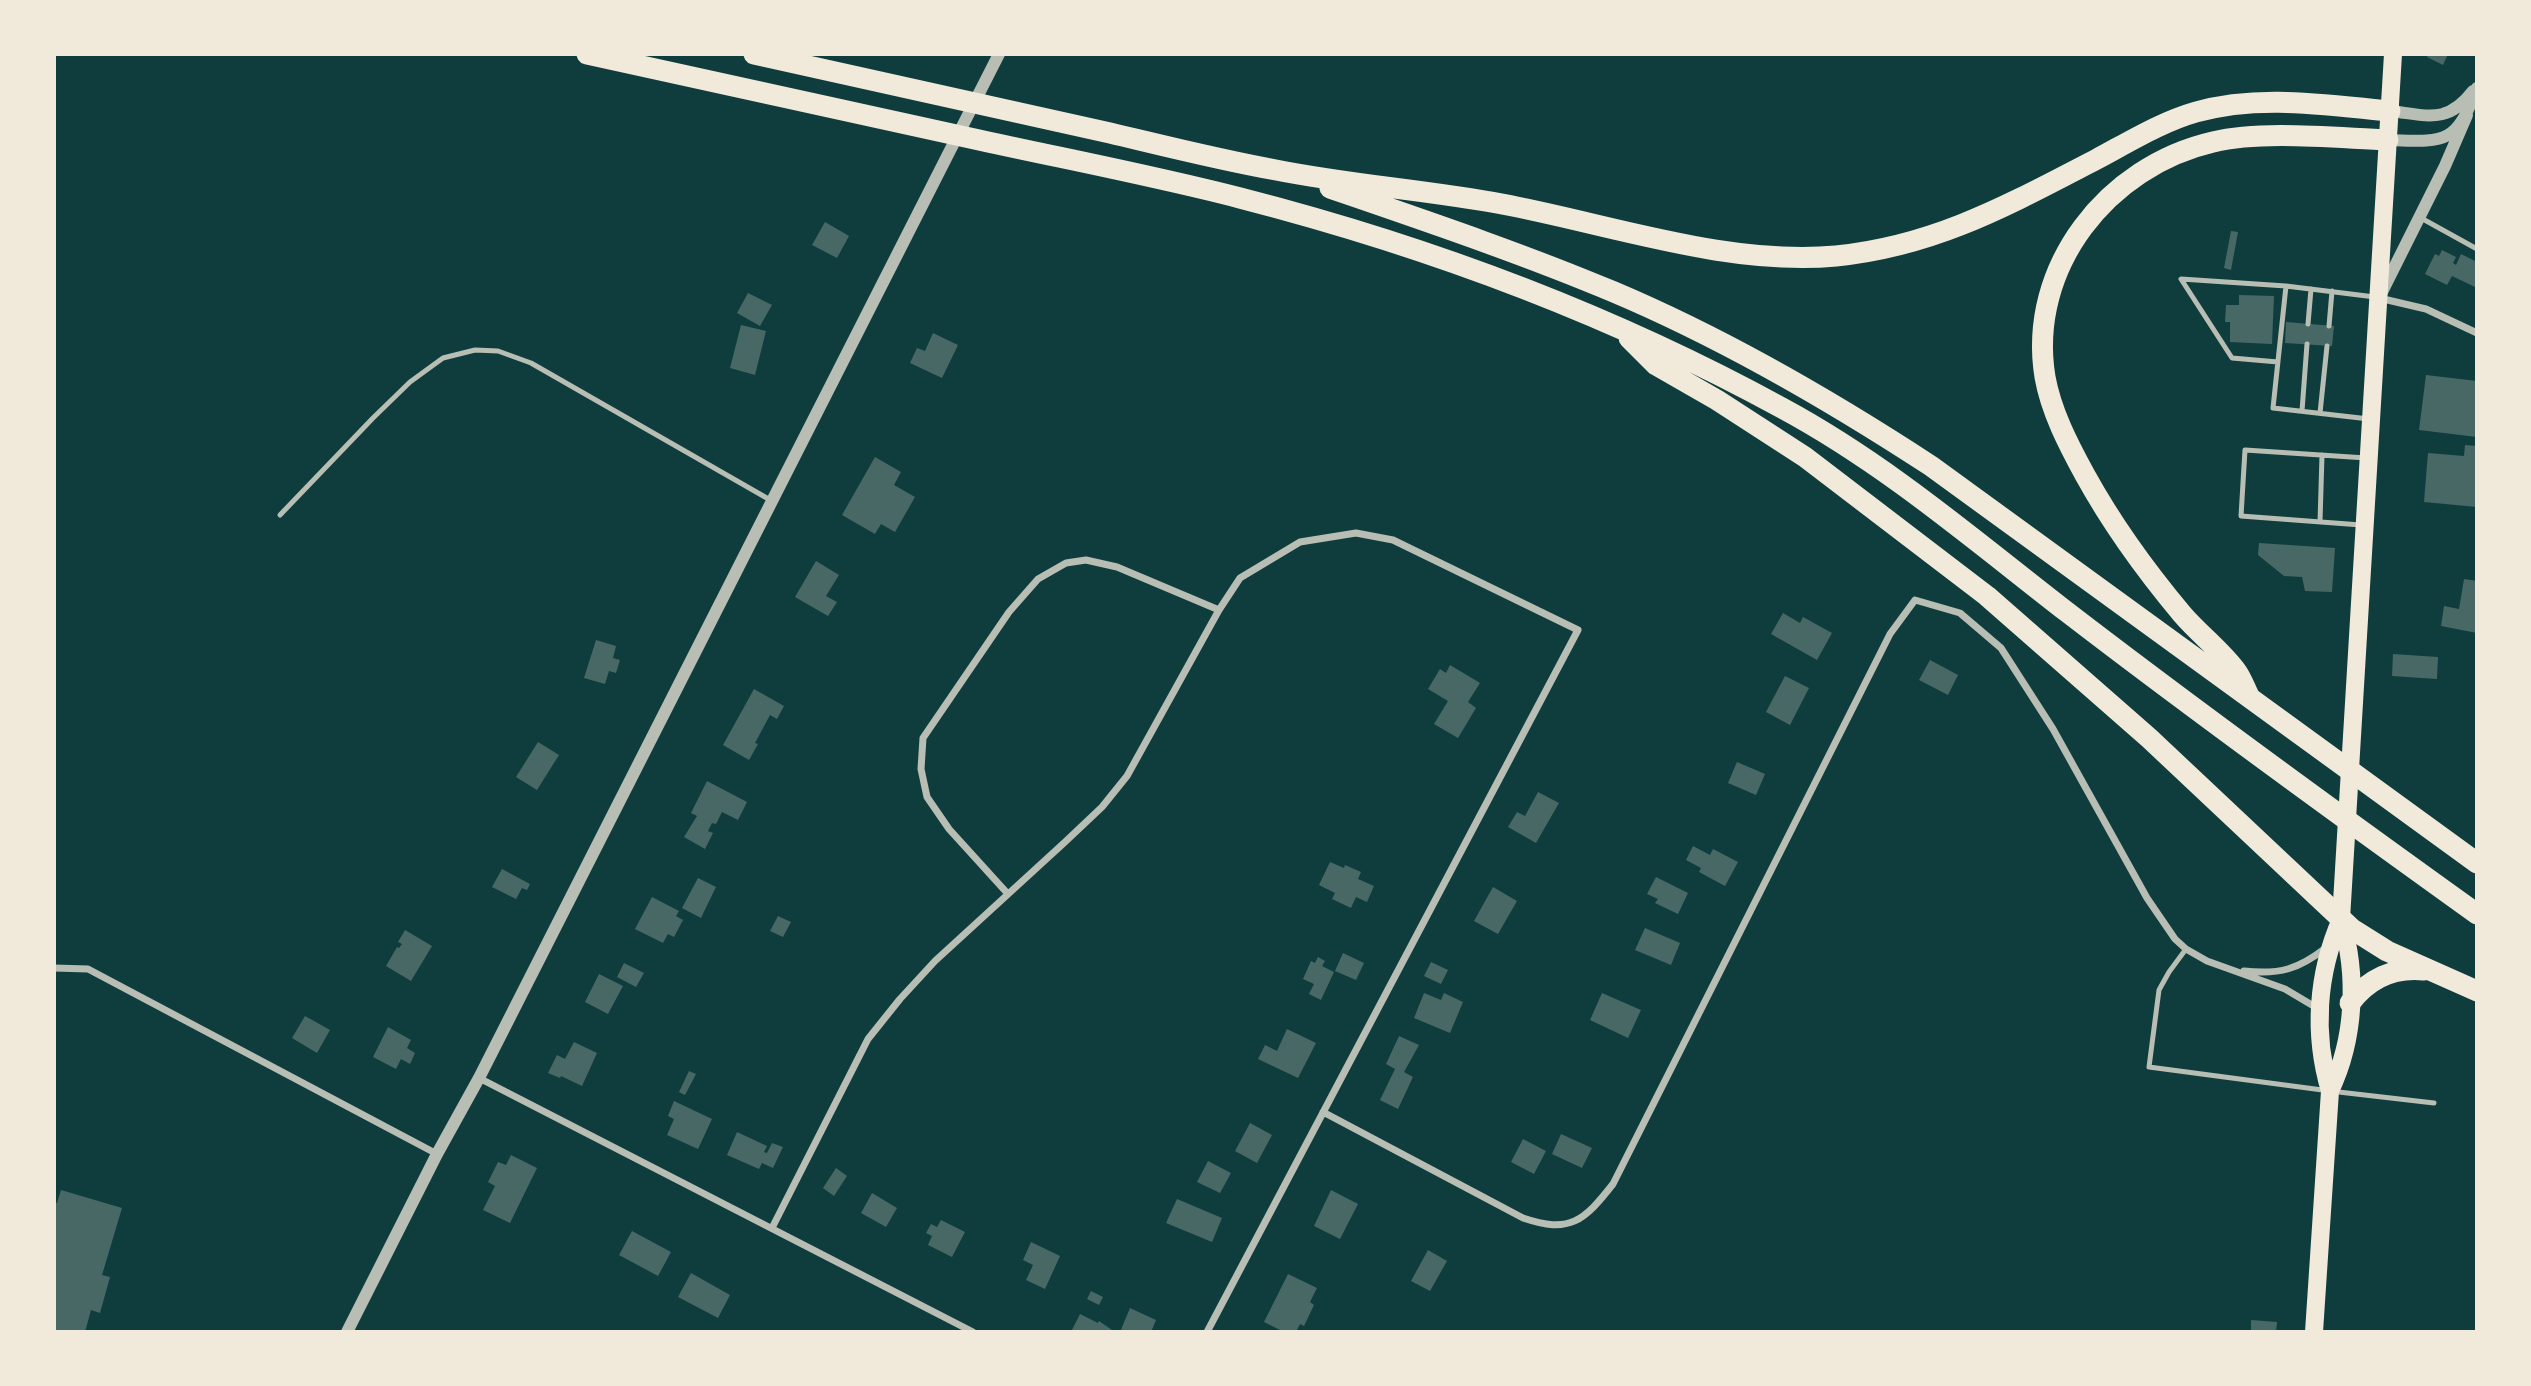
<!DOCTYPE html>
<style>
body{margin:0}
#map{position:relative;width:2531px;height:1386px;overflow:hidden;background:#0f3d3e;font-family:"Archivo Narrow",sans-serif}
canvas{display:block}
.frame{position:absolute;inset:0;border:56px solid #f1e9da;pointer-events:none}
</style>
<div id="map">
<canvas width="2531" height="1386"></canvas>
<div class="frame"></div>
</div>
<script>
const g = document.querySelector('canvas').getContext('2d');
g.lineJoin = 'round';
function fill(path, color) { g.fillStyle = color; g.fill(path, 'evenodd'); }
function trace(path, color, width, dash) { g.strokeStyle = color; g.lineWidth = width; g.lineCap = dash ? 'butt' : 'round'; g.setLineDash(dash || []); g.stroke(path); }
const building = new Path2D(`
 M2429,54H2448L2443,65L2427,57Z
 M825,222L849,236L837,258L812,245Z
 M2231,231L2238,232L2231,270L2224,268Z
 M2442,250L2456,257L2453,263L2456,265L2461,254L2477,262V283L2475,287L2452,276L2447,285L2425,274L2435,254L2439,256Z
 M748,293L772,305L760,326L737,313Z
 M2239,295L2274,296L2272,344L2230,342V322H2225L2226,305H2239Z
 M2286,322L2334,326L2332,346L2285,343Z
 M741,325L766,331L755,375L730,368Z
 M933,333L958,345L942,378L910,363L917,348L925,351Z
 M2426,375L2477,381V437L2419,430Z
 M2465,445L2477,446V507L2424,502L2428,453L2464,456Z
 M875,457L901,472L894,485L915,497L895,532L881,524L875,534L842,515Z
 M2259,543L2335,548L2332,592L2305,591L2302,577L2284,576L2258,555Z
 M816,561L839,575L826,596L837,602L828,616L795,597Z
 M2464,579L2477,581V633L2441,626L2444,606L2459,609Z
 M1783,613L1800,623L1803,617L1832,633L1817,660L1771,634Z
 M596,640L616,646L613,658L620,660L616,673L609,671L605,684L584,678Z
 M2393,654L2438,657L2437,679L2392,676Z
 M1930,660L1958,675L1948,695L1919,680Z
 M1450,665L1480,683L1468,702L1476,708L1458,738L1434,724L1448,701L1428,689L1440,669L1446,673Z
 M1785,676L1809,688L1790,725L1766,712Z
 M754,689L784,706L777,719L770,715L755,743L758,744L749,760L723,745Z
 M538,742L559,755L537,790L516,777Z
 M1737,762L1765,774L1756,795L1728,783Z
 M707,781L747,802L738,820L722,812L716,824L712,823L708,831L713,833L705,849L684,837L697,816L691,813Z
 M1538,792L1559,803L1536,843L1508,827L1517,812L1525,816Z
 M1693,846L1710,855L1713,849L1738,862L1725,886L1699,872L1701,868L1686,860Z
 M1330,862L1344,868L1345,865L1361,872L1358,879L1374,886L1367,902L1356,897L1351,908L1332,899L1335,893L1319,885Z
 M502,869L530,884L527,890L522,888L516,899L492,887Z
 M1656,877L1688,893L1678,914L1655,903L1658,899L1647,894Z
 M698,878L716,887L701,918L682,908Z
 M1493,887L1517,901L1498,934L1474,921Z
 M652,897L679,911L676,916L683,920L674,937L668,934L663,943L635,929Z
 M778,916L791,922L783,937L770,931Z
 M1645,928L1680,943L1671,965L1635,950Z
 M405,930L432,946L411,981L386,966L397,947L399,948L402,944L398,942Z
 M1343,953L1364,963L1356,980L1335,971Z
 M1318,957L1325,961L1322,966L1334,972L1321,1000L1309,994L1314,984L1303,979L1311,961L1315,963Z
 M1431,962L1448,970L1441,984L1424,976Z
 M624,963L644,973L636,987L617,977Z
 M599,974L623,986L608,1014L585,1002Z
 M1424,993L1441,1000L1444,993L1463,1002L1450,1033L1414,1018Z
 M1602,993L1641,1010L1628,1038L1590,1020Z
 M305,1016L330,1030L317,1053L292,1038Z
 M388,1027L411,1040L407,1048L415,1053L410,1064L401,1059L396,1069L373,1057Z
 M1287,1029L1316,1043L1298,1078L1258,1059L1265,1045L1277,1051Z
 M1399,1036L1419,1045L1404,1072L1413,1077L1398,1109L1380,1100L1395,1069L1386,1064Z
 M574,1042L597,1053L582,1086L561,1076L560,1078L548,1073L557,1055L565,1059Z
 M689,1071L696,1074L685,1095L679,1092Z
 M674,1101L712,1119L698,1149L667,1135L674,1119L668,1116Z
 M1250,1123L1272,1135L1257,1163L1235,1151Z
 M737,1132L767,1146L764,1152L767,1153L772,1143L783,1147L773,1168L762,1163L759,1169L727,1155Z
 M1561,1134L1592,1148L1582,1168L1552,1154Z
 M1523,1139L1546,1151L1534,1174L1511,1162Z
 M511,1155L537,1168L510,1223L483,1210L495,1186L488,1182L498,1162L506,1165Z
 M1208,1161L1231,1173L1220,1193L1197,1182Z
 M836,1168L847,1176L834,1196L823,1188Z
 M61,1190L122,1208L102,1275L110,1277L100,1313L91,1310L85,1332H54V1202L57,1203Z
 M1331,1190L1358,1204L1340,1239L1314,1226Z
 M872,1193L897,1208L886,1227L861,1213Z
 M1177,1199L1222,1218L1212,1242L1166,1223Z
 M941,1220L965,1232L952,1257L928,1245L932,1236L926,1233L931,1224L937,1227Z
 M632,1231L671,1252L658,1276L619,1255Z
 M1031,1242L1060,1256L1045,1289L1026,1280L1033,1265L1023,1260Z
 M1428,1250L1447,1261L1430,1291L1411,1281Z
 M691,1273L730,1295L718,1318L678,1297Z
 M1288,1274L1317,1288L1310,1302L1314,1305L1304,1326L1300,1324L1296,1332H1284L1264,1322Z
 M1091,1291L1103,1297L1099,1305L1087,1299Z
 M1130,1308L1156,1320L1151,1332H1120Z
 M1080,1314L1098,1323L1099,1321L1115,1332H1071Z
 M2251,1320L2277,1322L2276,1332H2251Z`);
const service = new Path2D(`
 M2421,218L2477,249
 M2308,324L2311,289
 M2329,326L2332,291
 M2278,362L2232,358L2181,279L2286,286
 M2302,411L2307,344
 M2320,413L2327,346
 M2369,419L2273,408L2286,286L2375,297
 M280,515L373,418L410,382L443,358L475,350L498,351L531,363L772,501
 M2320,522L2322,455
 M2361,525L2241,516L2245,450L2366,458
 M2186,949L2169,972L2159,990L2149,1067L2330,1091L2434,1103`);
const minor = new Path2D(`
 M2379,298L2426,309L2477,333
 M1008,894L949,829L927,797L921,769L923,738L1009,612L1038,579L1066,563L1086,560L1117,567L1219,610
 M54,968L88,969L437,1154
 M2244,971C2280,975 2299,969 2327,947
 M479,1078L973,1332
 M1323,1112L1523,1218C1570,1234 1584,1221 1613,1184L1890,634L1915,600L1960,613L2001,648L2053,729L2147,898L2175,939L2186,949L2207,961L2285,989L2317,1008
 M772,1228L868,1039L900,999L935,961L1065,842L1102,807L1127,776L1219,610L1240,578L1300,542L1356,533L1393,540L1578,630L1207,1332`);
const tertiary = new Path2D(`
 M2390,111C2427,115 2447,125 2473,91
 M2388,140C2445,142 2456,145 2477,88
 M2381,294L2445,166L2467,115
 M347,1332L437,1154L479,1078L999,54`);
const primary = new Path2D(`
 M2330,1091C2355,1039 2358,975 2341,919
 M2314,1332L2330,1091C2313,1034 2317,974 2341,919L2393,54`);
const motorway = new Path2D(`
 M587,54C714,82 842,110 970,138C1060,158 1151,175 1240,198C1427,246 1612,315 1782,408C1886,464 1974,540 2067,612C2201,715 2339,815 2477,914
 M754,54C873,81 992,107 1110,133C1165,146 1220,160 1276,170C1351,185 1427,190 1502,204C1609,224 1727,266 1836,256C1936,246 2010,204 2097,159C2129,142 2161,122 2196,112C2259,94 2326,105 2390,111
 M1330,188C1426,221 1521,253 1614,292C1725,339 1830,400 1931,466L2477,863
 M1629,338L1656,365L1717,400L1805,457L1987,596L2149,738L2352,929L2387,951L2477,991
 M2249,696C2245,688 2242,679 2237,672C2222,651 2199,634 2182,614C2146,571 2112,524 2085,475C2068,444 2051,411 2045,377C2027,267 2108,166 2213,142C2263,130 2336,138 2388,140
 M2350,1003C2368,979 2394,967 2424,970`);
fill(building, '#486865');
trace(service, '#b8beb3', 5);
trace(minor, '#b8beb3', 7);
trace(tertiary, '#b8beb3', 12);
trace(primary, '#f1e9da', 18);
trace(motorway, '#f1e9da', 21);
</script>
